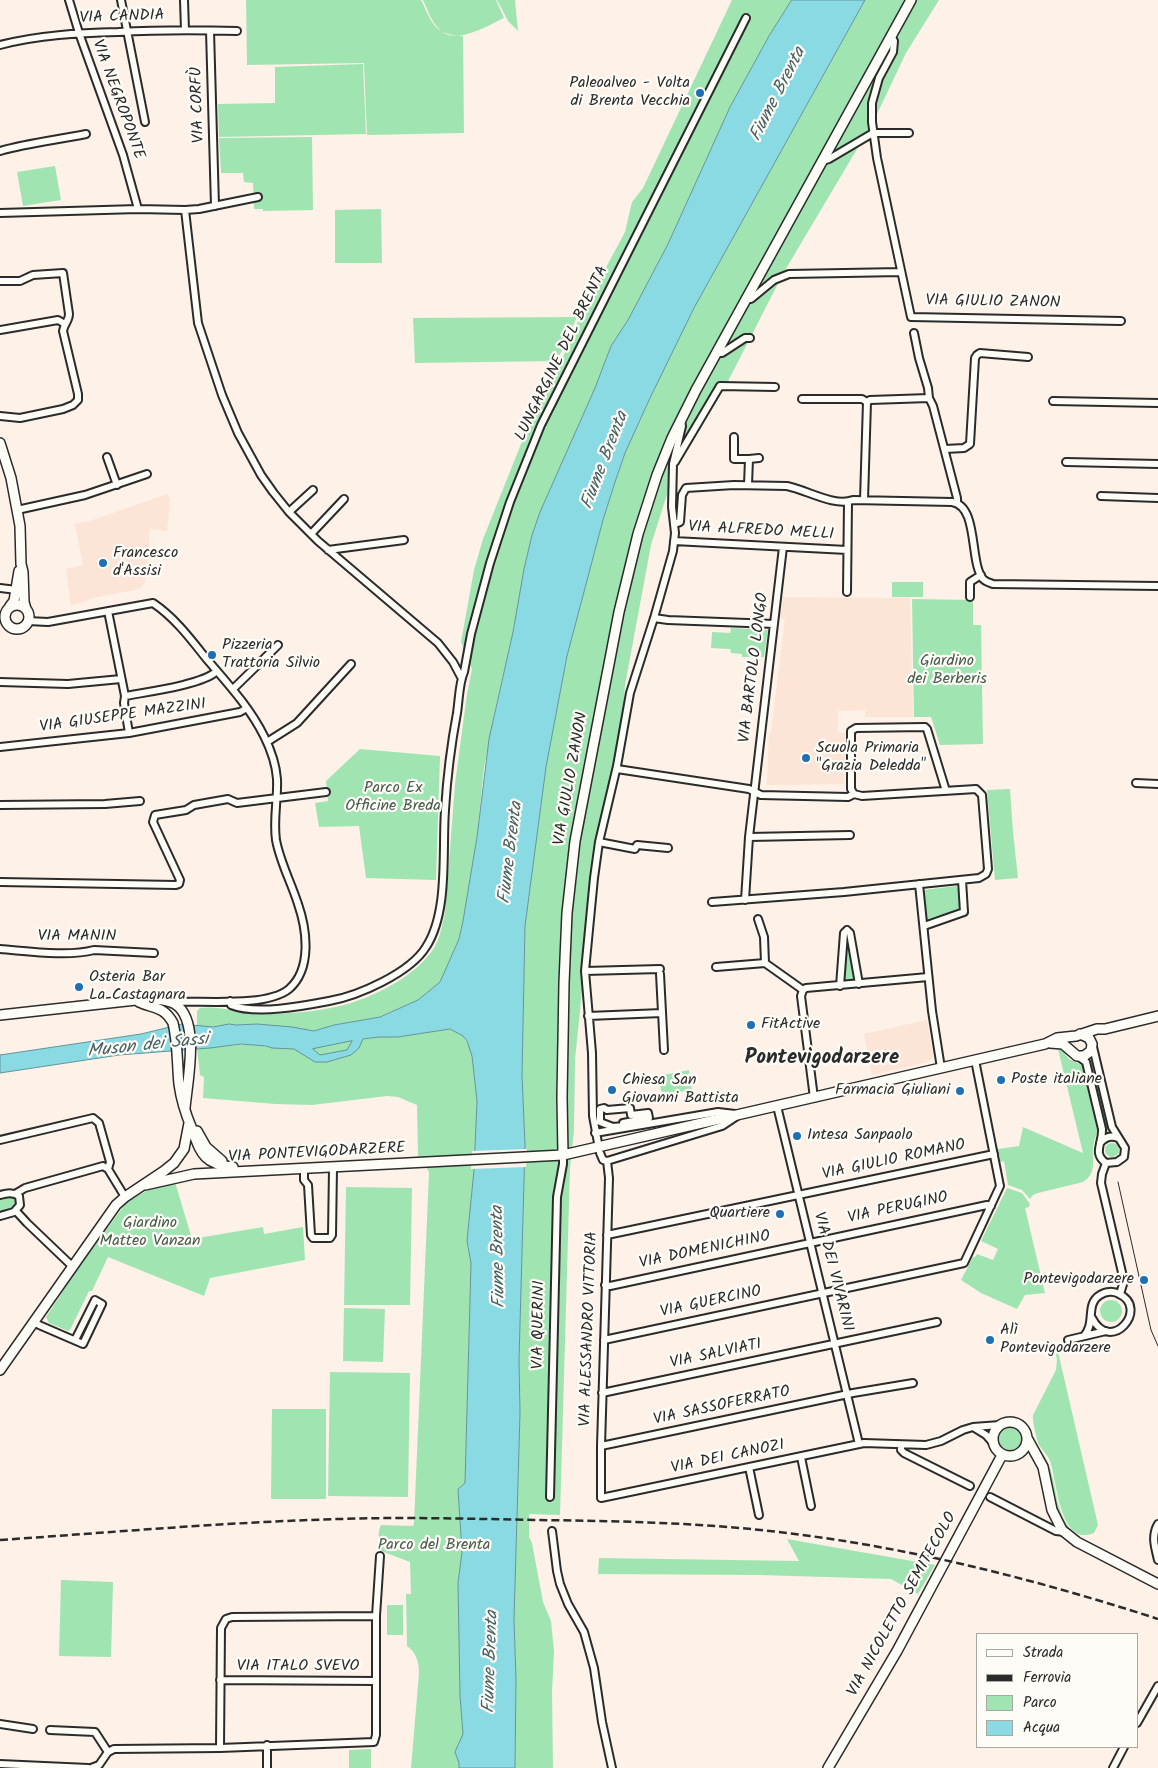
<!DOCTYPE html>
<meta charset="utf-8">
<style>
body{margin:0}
#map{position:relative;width:1158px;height:1768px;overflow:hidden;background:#fdf1e8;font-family:Kalam,sans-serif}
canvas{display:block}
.legend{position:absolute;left:976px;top:1633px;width:162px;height:115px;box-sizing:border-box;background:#fdfcf7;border:1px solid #a9a8a5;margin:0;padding:6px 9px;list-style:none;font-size:15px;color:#2b2b2b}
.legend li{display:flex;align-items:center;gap:10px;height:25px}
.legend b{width:25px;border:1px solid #a9a8a5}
</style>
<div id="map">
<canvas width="1158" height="1768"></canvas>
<ul class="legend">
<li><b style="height:6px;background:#fdfcf7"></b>Strada</li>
<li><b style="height:6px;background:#2b2b2b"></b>Ferrovia</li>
<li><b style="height:14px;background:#a0e5b1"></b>Parco</li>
<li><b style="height:14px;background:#8adae4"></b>Acqua</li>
</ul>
</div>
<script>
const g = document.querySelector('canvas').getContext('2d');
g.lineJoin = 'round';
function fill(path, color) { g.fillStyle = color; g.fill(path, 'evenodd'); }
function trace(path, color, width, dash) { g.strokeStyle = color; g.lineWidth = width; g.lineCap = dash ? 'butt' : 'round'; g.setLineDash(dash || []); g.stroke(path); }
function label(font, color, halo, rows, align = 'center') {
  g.font = font + ' Kalam,sans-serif'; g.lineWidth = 4.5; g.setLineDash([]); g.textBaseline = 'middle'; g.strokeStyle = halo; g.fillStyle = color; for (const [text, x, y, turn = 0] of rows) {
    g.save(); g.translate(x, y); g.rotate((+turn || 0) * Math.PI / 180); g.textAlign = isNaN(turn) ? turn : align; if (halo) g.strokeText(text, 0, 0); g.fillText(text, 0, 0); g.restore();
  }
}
const built = new Path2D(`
 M167,494L170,499L167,531L150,529L145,582L140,589L92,598L83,602L71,605L66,569L83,565L75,524L90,521Z
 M783,597L910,598L913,717H865V710L838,711V732L845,733L844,784L767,785L769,733L771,732L785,619H780Z
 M927,1020L933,1054L932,1058L928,1062L872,1075L864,1034Z`);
const green = new Path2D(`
 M246,0H421C433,24 434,35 463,36L464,133L367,135L364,63L247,65Z
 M423,0H496L504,18C489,25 457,45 441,31C432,24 428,10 423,0Z
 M497,0H515L518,31L508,21Z
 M732,0H792L769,36L730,107L668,244L628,320L611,346L595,388L540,512L532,535L524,569L513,632L496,706L484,768L477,837L463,921L459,939L440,982L418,1000L379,1017L334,1025L314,1031L257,1024L236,1025L229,1024L213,1027L197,1026V1011L200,1008C219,1005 241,1014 260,1014C287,1014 315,1012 340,1006C371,999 419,975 435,946C441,935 442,925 445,913L455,784L467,694L472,669L461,642L474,570L483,539L527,429L553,381L580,316L625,232L632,202L643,188Z
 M865,0H939L906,53L877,114L863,139L784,272L724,389L692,439L676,467L663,507L651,545L625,685L622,728L611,790L597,841L575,1060L574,1130L570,1168L560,1515L529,1514V1537L532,1543L543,1602L551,1621L554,1651L552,1692L553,1768H515L516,1679L514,1620L520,1413L519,1360L525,1145L522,1075L525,926L546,767L567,656L603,520L615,482L625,453L650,398L694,308Z
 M363,64L366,134L219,137L218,104L275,103V67Z
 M312,137L313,210L263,211V209H254L253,183L244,182L243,173H221L219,138Z
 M55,166L61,200L23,206L17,172Z
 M381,209L382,263H335V210Z
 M577,317L557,361L415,363L413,318Z
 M892,582H923V597H892Z
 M912,599L973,600V625H981L983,744L940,745L931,717H914Z
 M731,628L768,630L764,657H742V654L731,653L730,649L711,648L712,632L730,633Z
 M360,749L440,756L436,880L366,878L359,826L319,827L315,803L328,801L326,781Z
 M1010,789L1013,832L1018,878L995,880L987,790Z
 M956,886L959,890V909L927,919L924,890Z
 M846,945H848L854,980L843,981Z
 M450,1029L463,1036L471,1049L477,1101L474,1170L467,1241L471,1263L465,1483L458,1489L462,1552L458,1583L460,1696L463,1734L455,1752L459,1763V1768H411L419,1673C419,1662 416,1652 407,1646L406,1594H411L410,1562L381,1551C379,1544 377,1532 381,1525L413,1526L414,1523L429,1172L418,1155L417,1105L398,1097L387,1096L312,1105L275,1104L203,1098L204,1077L200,1075L197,1048C217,1047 254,1041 272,1048L322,1047L363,1039L379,1037H398Z
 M1058,1049L1062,1050L1069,1059L1082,1065L1097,1129C1097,1136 1093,1141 1093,1149C1092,1162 1097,1173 1083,1182L1038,1193L1033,1195L1030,1199L1022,1190L1008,1185L1004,1161L1000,1162L998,1149L1019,1146L1023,1127L1083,1153Z
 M689,1070L692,1090L662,1095L658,1076Z
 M1101,1088L1111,1132L1105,1134L1094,1089Z
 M1105 1150a7 7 0 1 1 14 0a7 7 0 1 1-14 0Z
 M175,1182L192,1239L263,1227L264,1234L303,1227L305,1260L210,1278L204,1296L108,1257L92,1291H89L70,1330L68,1331L49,1323L46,1317L79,1267L126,1203L148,1190Z
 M346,1187L412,1188L410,1305H344Z
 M1007,1188L1022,1193L1030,1204L1029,1207L1025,1208L1045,1293L1025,1295L1017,1309L981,1293L961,1280L973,1257H975L977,1254L993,1260L998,1249L981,1241Z
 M11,1196L17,1200V1205L9,1211L0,1212V1198Z
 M1100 1311a11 11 0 1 1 22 0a11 11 0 1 1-22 0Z
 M344,1308L385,1309L383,1362L343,1361Z
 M1056,1343L1098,1525L1094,1533C1059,1548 1057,1479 1050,1461C1047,1454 1042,1450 1039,1445C1037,1441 1032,1420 1033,1415L1056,1370L1057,1359L1053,1344Z
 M330,1372L410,1373L408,1497L328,1496Z
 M272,1409H326V1499H271Z
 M999 1439a11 11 0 1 1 22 0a11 11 0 1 1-22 0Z
 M1041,1451C1060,1475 1050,1507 1073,1532L1072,1533C1048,1509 1057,1478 1040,1452Z
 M787,1539L935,1565L918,1594L891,1579L760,1575L598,1574L599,1558L799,1561Z
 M61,1580L113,1582L111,1657L59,1656Z
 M387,1605H403V1635H387Z
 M371,1749V1768H349V1750Z`);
const water = new Path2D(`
 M792,0H865L694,308L650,398L625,453L615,482L603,520L567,656L546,767L525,926L522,1075L525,1145L519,1360L520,1413L514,1620L516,1679L515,1768H459V1763L455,1752L463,1734L460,1696L458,1583L462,1552L458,1489L465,1483L471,1263L467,1241L474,1170L477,1101L472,1056L467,1041L463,1036L450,1029L398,1037H379L363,1039L359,1048L351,1055L327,1062H315L294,1049L272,1048L266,1046L241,1044L210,1048L119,1055L0,1073V1055L141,1034L182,1024L213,1027L229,1024L236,1025L257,1024L292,1027L314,1031L334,1025L380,1017L418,1000L440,982L459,939L463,921L477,837L489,739L513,632L524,569L532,535L540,512L595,388L611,346L628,320L668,244L730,107L769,36ZM352,1041L347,1050L320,1055L313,1049Z`);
const pier = new Path2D(`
 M527,1149L526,1167L471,1169L472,1151Z`);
const street = new Path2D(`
 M69,0L79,33L123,155L138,209
 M121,0L145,122
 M184,0L185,30
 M210,31L215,206
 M891,36L894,41L893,52L879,78L872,103V122L877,158L911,317L1121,321
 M0,45C39,35 78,33 118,32C157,30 197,30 237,31
 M0,151C28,143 57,140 86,134
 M822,161L829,159L873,133H909
 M185,210L198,323L222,395L238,433L261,475L273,492L289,512L318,541L438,643L453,662L461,677
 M0,213L138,209L185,210L199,209L258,197
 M0,281H20L33,275L63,273L69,314C69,321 64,324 63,331L78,394V400L73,405L63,409L20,418L0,416
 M746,298L751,299L774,280L789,274L901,272
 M0,330L58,320L65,324
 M914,333L919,358L928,388L929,398L933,406L957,498V503
 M716,353H722L745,338H750
 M802,399H862L867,402
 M1053,401L1158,403
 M734,437V459H749
 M945,449L964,448L970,444L975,358L977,355L980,353L1028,357
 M107,457L117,485
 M675,462L720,386L775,387
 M1066,462L1158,464
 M748,485L749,459L759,458
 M1101,496L1158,498
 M864,500L867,402L870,400L929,398
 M17,510L85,495L147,474
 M289,512L313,490
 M675,524L680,522L682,495L686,488L734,485L787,486C807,490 834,507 853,500L952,502C979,506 969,562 983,579C986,582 990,583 993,584L1158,586
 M311,534L344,499
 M674,541L847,550
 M328,550L404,540
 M0,588L17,590
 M847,592L848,503
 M970,597V582L981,575
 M108,611L125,696L124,703L129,733
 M654,618L668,620L774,624
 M28,621L48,622L153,603C174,617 190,638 205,657C227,683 249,706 264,736C270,748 276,765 277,779C278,799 273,819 276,840C280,862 291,882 298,904C307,930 312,969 289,989C266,1008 200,1000 170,1002
 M0,682L68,684L121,679
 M233,689L278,645
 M125,696C146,692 202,685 217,671
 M267,742L297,723L351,664
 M0,747L129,733L240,712L247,708
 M617,769L749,789L761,795L848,797L854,794
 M1136,783L1158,784
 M854,794L851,789V731L856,728L925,727L927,729L946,791
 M0,805L105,804L140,801
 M749,837L850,835
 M599,842L635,849L637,845L668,848
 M0,882L176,885L179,884L180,880L153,822L155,815L186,810L194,805L228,799L237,803L326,792
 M919,884L932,1011L941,1068
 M745,900L749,837L783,547
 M712,902L844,892L979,878L986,874L988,869L982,795L976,789L862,796L854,794
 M758,919L764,937L765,963
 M924,926L964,912L962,880
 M0,949C27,951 68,957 94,950L154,953
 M716,967L765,963L803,990
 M585,971L660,969
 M660,974L664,1050
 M840,986L844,933L847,930L850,933L859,984
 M803,990L806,988L928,977
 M803,990L801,996L814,1098
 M230,1001L231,1005C256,1015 303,1006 329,1001C358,996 410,973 426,947C449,912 442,851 445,810C447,778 451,745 457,713C459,700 459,683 464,672L471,634L490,563L510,502L541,425L746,18
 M588,1016L662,1013
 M1079,1057L1086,1062L1102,1129C1103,1143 1092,1153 1106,1163L1117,1162L1124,1157L1125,1148L1112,1127L1093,1047
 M777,1106L859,1444
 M604,1108L607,1110L630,1108L631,1115L648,1113L649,1118L623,1123V1126L613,1127L600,1122V1109Z
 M595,1133L718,1112L735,1114
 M0,1140L93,1118L99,1123L110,1162L108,1169
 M598,1143L593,1116L592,1053L585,971L594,878L599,842L617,766L630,693L654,618L673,551L675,533L672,507L673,464L682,426L681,421
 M1100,1143C1105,1137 1111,1135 1118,1138
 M600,1153L603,1160L607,1161
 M607,1161L609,1178L601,1446V1498L864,1443L926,1445L941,1441L963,1430L973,1427
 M607,1161L722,1126L737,1116
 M1106,1163L1102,1174L1101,1183L1124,1281L1120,1294
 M304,1169V1180L308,1185L311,1235L313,1238H330L332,1235L333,1168
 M15,1194L25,1188L103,1166L108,1169L125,1197
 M0,1195C7,1193 12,1192 19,1196L20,1205L14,1212L0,1216
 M16,1211L27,1223L72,1266
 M607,1235L994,1154
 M605,1285L610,1286L987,1205L991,1206
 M34,1322L39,1325L83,1344L102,1304L95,1300L75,1340
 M1084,1336C1096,1323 1085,1304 1100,1295C1106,1291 1114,1291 1119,1294C1150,1308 1111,1355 1092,1318
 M604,1340L964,1263L1000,1186L975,1060
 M1068,1340L1106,1331
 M602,1393L937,1322
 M993,1443L986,1435L973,1427L1000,1425
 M901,1445V1450L904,1453L970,1486
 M601,1446L853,1393L913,1383
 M801,1457L811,1506
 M749,1467L759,1515
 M550,1497L557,1197L563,1164V1155
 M990,1497L1056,1531L1065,1532
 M1158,1524C1151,1536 1155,1547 1158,1560
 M552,1531L557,1571L560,1584L568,1604L584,1632L594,1668L602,1722L612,1768
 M220,1680L376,1681
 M1137,1723L1158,1686
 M0,1724L33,1729
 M50,1730L95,1732L108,1752
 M267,1745V1768
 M220,1748L221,1628L226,1619L232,1617L376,1616
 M0,1764L88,1768
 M91,1768L99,1765L108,1752L114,1749L220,1748L374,1742L376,1735V1616L380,1556
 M1113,1768L1124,1747`);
const secondary = new Path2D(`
 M0,443L11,478L20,526L21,564L23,572L24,602L26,609
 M5 617a12 12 0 1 1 24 0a12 12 0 1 1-24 0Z
 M10,606L14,601L19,571
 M139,1002C154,1009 164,1006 173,1023C178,1043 177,1064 179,1084C181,1099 186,1115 192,1129C201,1153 203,1164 233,1167
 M0,1015L145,999C154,999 167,999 175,1004C201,1020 187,1083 185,1108
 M1050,1043L1063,1044L1077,1056H1084L1091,1051L1092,1044L1089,1038L1080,1034
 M197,1131L206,1147L222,1161
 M563,1155L562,1097L564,983L567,913L575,841L619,612L638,534L657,475L672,438L696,390L911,0
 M145,1185L194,1174L563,1155L1045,1044L1057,1038L1076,1036L1097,1029H1105L1158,1016
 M0,1370L116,1205L125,1197L164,1171L174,1163L184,1149L189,1123
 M993 1439a17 17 0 1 1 34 0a17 17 0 1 1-34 0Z
 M1027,1438L1043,1467L1052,1510L1062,1530L1077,1542L1158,1584
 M828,1768L897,1651L1002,1455`);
const tram = new Path2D(`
 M1118,1182L1151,1330L1158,1346`);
const rail = new Path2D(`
 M0,1540C131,1531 262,1519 393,1518C440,1518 487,1519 534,1520C627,1521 718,1523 810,1536C928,1552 1044,1582 1158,1619`);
const markers = [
 [700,93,5,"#1f6fb2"],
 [103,563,5,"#1f6fb2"],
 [212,655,5,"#1f6fb2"],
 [806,758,5,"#1f6fb2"],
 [79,987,5,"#1f6fb2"],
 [751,1025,5,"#1f6fb2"],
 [1001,1080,5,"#1f6fb2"],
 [612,1090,5,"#1f6fb2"],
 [960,1091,5,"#1f6fb2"],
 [797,1136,5,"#1f6fb2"],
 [780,1214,5,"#1f6fb2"],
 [1144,1280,5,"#1f6fb2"],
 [990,1340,5,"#1f6fb2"]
];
const streetNames = [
 ["VIA CANDIA",122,18,-2],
 ["VIA NEGROPONTE",117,100,70],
 ["VIA CORFÙ",199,105,-92],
 ["VIA GIULIO ZANON",993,303,1],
 ["LUNGARGINE DEL BRENTA",563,354,-64],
 ["VIA ALFREDO MELLI",761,532,3],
 ["VIA BARTOLO LONGO",755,668,-83],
 ["VIA GIUSEPPE MAZZINI",123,717,-8],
 ["VIA GIULIO ZANON",572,779,-80],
 ["VIA MANIN",77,937],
 ["VIA PONTEVIGODARZERE",317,1154,-3],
 ["VIA GIULIO ROMANO",894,1161,-12],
 ["VIA PERUGINO",898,1209,-12],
 ["VIA DOMENICHINO",705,1251,-12],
 ["VIA DEI VIVARINI",832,1272,76],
 ["VIA GUERCINO",711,1303,-12],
 ["VIA QUERINI",540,1325,-89],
 ["VIA ALESSANDRO VITTORIA",590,1329,-88],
 ["VIA SALVIATI",716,1355,-12],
 ["VIA SASSOFERRATO",722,1407,-12],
 ["VIA DEI CANOZI",728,1458,-12],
 ["VIA NICOLETTO SEMITECOLO",903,1605,-61],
 ["VIA ITALO SVEVO",298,1667]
];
const poiNames = [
 ["Paleoalveo - Volta",690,84,"right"],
 ["di Brenta Vecchia",690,102,"right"],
 ["Francesco",113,554],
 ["d'Assisi",113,572],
 ["Pizzeria",222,646],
 ["Trattoria Silvio",222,664],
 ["Scuola Primaria",816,749],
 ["\"Grazia Deledda\"",816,767],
 ["Osteria Bar",89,978],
 ["La Castagnara",89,996],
 ["FitActive",761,1025],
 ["Poste italiane",1011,1080],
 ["Chiesa San",622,1081],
 ["Giovanni Battista",622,1099],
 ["Farmacia Giuliani",950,1091,"right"],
 ["Intesa Sanpaolo",807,1136],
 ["Quartiere",770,1214,"right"],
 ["Pontevigodarzere",1134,1280,"right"],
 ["Alì",1000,1331],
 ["Pontevigodarzere",1000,1349]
];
const parkNames = [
 ["Giardino",947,662],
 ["dei Berberis",947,680],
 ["Parco Ex",393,789],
 ["Officine Breda",393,807],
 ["Giardino",150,1224],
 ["Matteo Vanzan",150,1242],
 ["Parco del Brenta",434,1546]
];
const waterNames = [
 ["Fiume Brenta",779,95,-63],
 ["Fiume Brenta",606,461,-69],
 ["Fiume Brenta",512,853,-83],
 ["Muson dei Sassi",148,1047,-6],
 ["Fiume Brenta",500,1257,-91],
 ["Fiume Brenta",492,1662,-88]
];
const districtNames = [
 ["Pontevigodarzere",822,1059]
];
fill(built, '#fce4d6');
fill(green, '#a0e5b1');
fill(water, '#8adae4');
trace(water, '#64949a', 1);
fill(pier, '#fdf1e8');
trace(street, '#2b2b2b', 10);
trace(secondary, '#2b2b2b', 12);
trace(street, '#fdfcf7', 6);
trace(secondary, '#fdfcf7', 9);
trace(tram, '#2b2b2b', 1);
trace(rail, '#2b2b2b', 2.5, [8, 4]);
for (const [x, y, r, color] of markers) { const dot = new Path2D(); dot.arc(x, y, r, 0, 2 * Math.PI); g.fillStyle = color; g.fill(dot); trace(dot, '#fdfcf7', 2); }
label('16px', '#2b2b2b', '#fdfcf7', streetNames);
label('16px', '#2b2b2b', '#fdfcf7', poiNames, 'left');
label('16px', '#485a4c', '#fdfcf7', parkNames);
label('italic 18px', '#486062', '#fdfcf7', waterNames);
label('bold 21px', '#2b2b2b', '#fdfcf7', districtNames);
</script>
